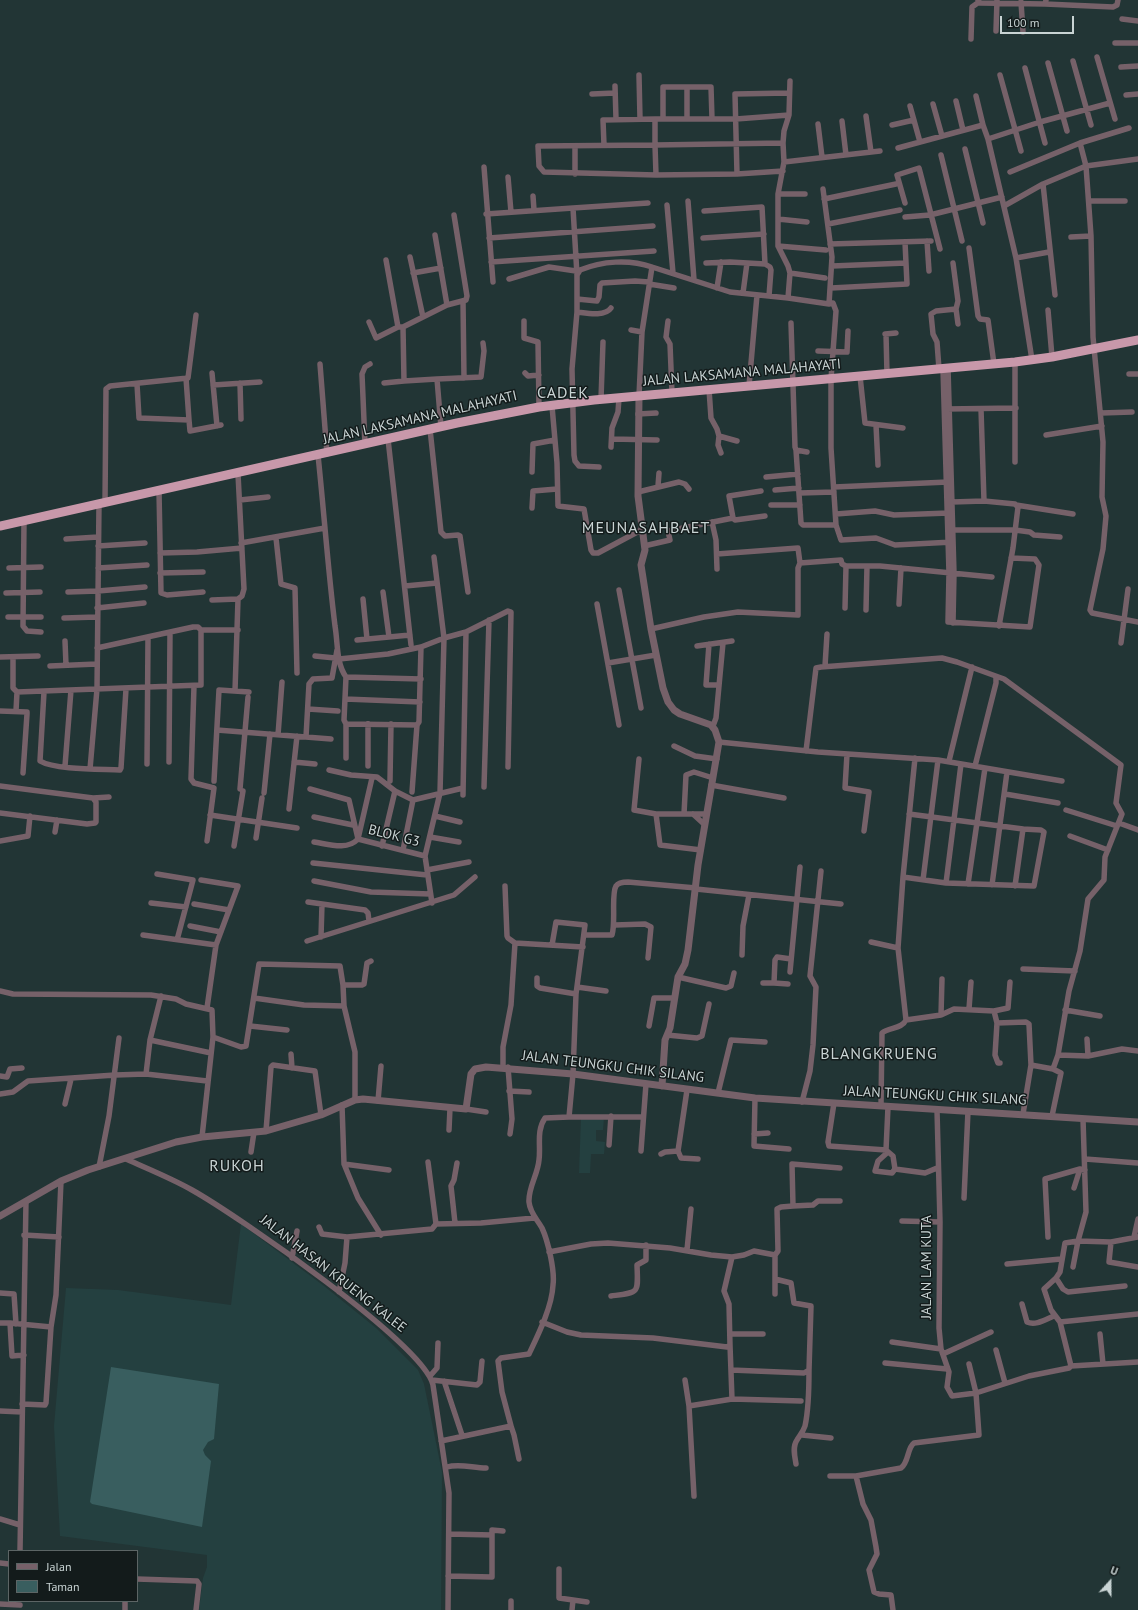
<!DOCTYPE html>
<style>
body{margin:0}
#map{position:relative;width:1138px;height:1610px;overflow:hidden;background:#223535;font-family:"PT Sans",sans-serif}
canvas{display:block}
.legend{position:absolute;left:8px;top:1550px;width:130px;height:52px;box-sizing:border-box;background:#131b1b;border:1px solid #5c6565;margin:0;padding:5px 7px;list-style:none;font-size:12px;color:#c9d4d4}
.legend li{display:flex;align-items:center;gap:8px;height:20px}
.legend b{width:20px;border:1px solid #5c6565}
.north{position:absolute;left:1090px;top:1562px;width:40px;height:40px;-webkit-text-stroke:3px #131b1b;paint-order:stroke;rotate:21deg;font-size:11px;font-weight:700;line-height:16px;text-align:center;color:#c9d4d4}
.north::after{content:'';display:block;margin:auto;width:14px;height:18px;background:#c9d4d4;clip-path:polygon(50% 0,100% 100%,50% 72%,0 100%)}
.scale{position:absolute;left:1000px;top:16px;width:74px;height:18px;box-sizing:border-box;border:2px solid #c9d4d4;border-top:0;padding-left:5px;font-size:12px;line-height:14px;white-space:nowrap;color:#c9d4d4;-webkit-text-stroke:3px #131b1b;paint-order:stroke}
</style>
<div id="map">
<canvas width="1138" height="1610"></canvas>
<ul class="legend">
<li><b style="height:5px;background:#766169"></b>Jalan</li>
<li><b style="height:11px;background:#395e5f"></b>Taman</li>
</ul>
<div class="north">U</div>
<div class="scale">100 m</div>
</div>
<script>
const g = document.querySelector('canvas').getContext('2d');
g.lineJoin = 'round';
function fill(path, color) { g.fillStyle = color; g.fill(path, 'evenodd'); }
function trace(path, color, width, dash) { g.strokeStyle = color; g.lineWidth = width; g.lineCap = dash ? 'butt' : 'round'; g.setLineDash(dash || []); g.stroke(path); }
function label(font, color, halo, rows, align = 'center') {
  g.font = font + ' "PT Sans",sans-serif'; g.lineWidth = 3; g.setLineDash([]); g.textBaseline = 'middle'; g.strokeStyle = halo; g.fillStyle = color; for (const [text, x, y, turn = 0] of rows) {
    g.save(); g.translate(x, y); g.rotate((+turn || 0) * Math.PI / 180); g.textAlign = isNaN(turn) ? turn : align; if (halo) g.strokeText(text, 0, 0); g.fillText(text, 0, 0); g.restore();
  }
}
const built = new Path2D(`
 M604,1117L603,1130H596V1141L605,1142L604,1154H591L590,1173H579L581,1118Z
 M241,1224L324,1286L376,1328L418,1370L424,1384L442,1472L441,1610H199L203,1578L207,1567V1555L60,1536L54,1426L66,1288L118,1290L231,1305Z`);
const green = new Path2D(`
 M111,1367L219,1384L214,1439L208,1442L203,1450L205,1455L211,1461L202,1527L92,1504L90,1502Z`);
const minor = new Path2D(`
 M978,0L980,3L1045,4
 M1046,0L1045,4L1113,7L1117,5L1118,0
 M1021,2L1023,32
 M1122,19L1138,21
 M996,31L997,0
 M971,39L972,7L979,2
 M1115,43H1138
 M1097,57L1115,119
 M1073,61L1091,125
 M1048,63L1067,131
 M1121,67L1138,66
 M1025,68L1045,143
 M639,75L640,119
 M1000,75L1021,151
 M615,86L616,119
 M687,87V119
 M592,94L615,93
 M1126,95L1138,94
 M976,96L983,125
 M956,101L963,130
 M933,104L942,136
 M910,106L920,142
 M866,116L871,152
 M663,119V87H711L712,119
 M842,121L846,155
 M818,124L822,157
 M892,125L914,120
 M988,139L1016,258L1032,360
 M783,143L655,145V119H736L789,115
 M604,145L603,120L655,119
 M575,146V174
 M898,148L983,125L988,139L1040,122L1110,103
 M965,149L983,223
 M941,155L962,241
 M1138,159L1086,166L1091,236L1093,337L1103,442L1102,497L1106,516L1103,549L1090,610L1092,613L1138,622
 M784,162L880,151
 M484,167L493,282
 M783,171L737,174L735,94L789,93
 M1010,172L1080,143
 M656,175L544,172L539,166L538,146L655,145L656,175L737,174
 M508,177L511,212
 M1043,184L1055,295
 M778,194H805
 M533,196L534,210
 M824,199L896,184
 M688,201L694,280
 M1089,201H1125
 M905,203L897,175L919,168L940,249
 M667,205L673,273
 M1004,206L1043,184L1086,166L1080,143L1129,128
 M573,208L648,203
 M704,211L762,207L765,264L770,267L771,270L769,296
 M486,214L573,208L577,275
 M905,217L930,215L1002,197
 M778,219L807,222
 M828,224L900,210
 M435,235L447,305
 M1071,237L1091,236
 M489,238L653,226
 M703,238L764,234
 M927,241L929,271
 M830,244L931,241
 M778,246L826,250
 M969,248L978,316L980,319L988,320L994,364
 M410,257L423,317
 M1016,258L1049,252
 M386,260L398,327
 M491,262L654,251
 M706,263L730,262L765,264
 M953,263L958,301L956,309L958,324
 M832,266L906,263
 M652,267L730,292L788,298L790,273L788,266L778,246V194L784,162L783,143L784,131L789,115L790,81
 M413,273L441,268
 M790,273L825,278
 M509,279L549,267L576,271
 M649,284L674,288
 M717,288L721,262
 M831,288L907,284L905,242
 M743,293L747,263
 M788,298L829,304L832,257L823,189
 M577,299L597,301L599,297L600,285L602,283L635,281L649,282
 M463,301L464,378
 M829,304L833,303L836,311L831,379V448L836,525L841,540L876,538L895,545L953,542
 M1048,310L1052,357
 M577,312C586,313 605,317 611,308
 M524,321V338L538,342L539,407
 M668,321L666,337L670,344L672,393
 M369,322L376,338L398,327H403L447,305L466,300L467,296L454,215
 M791,323L795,447L796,450L807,452
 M631,330L642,332L639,396
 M885,334L896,333
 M886,334L887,374
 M818,351L847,352L848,331
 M1015,362V462
 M320,364L327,454
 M948,368L954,573L953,623
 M939,369L937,342L933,334L931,314L936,311L956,309
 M943,369L949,573L948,622L1030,627L1039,565L1035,559L1011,558
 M212,373L217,426
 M525,373L528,376L539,375
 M1129,374H1138
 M860,376L865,423L903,428
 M437,379L481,377L484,351L483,343
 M404,381L437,379L441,427
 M240,383L241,419
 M384,383L404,381L403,327
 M137,384L139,418L189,420L186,378
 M213,385L260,382
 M749,386L757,295
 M709,389L711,418L717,429L719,436L718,445L721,453
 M601,399L603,342
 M552,406L557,463L558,506L584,509L591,550L593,553H598L643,529
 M946,409L1016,408
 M981,409L984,501
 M1101,413L1132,412
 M638,414L656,413
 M189,420L190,431L221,425
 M876,425L878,465
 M430,429L441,532L445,536L458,535L460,536L468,592
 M1046,435L1102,426
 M719,436L737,441
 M388,439L411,645
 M612,439L657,440
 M365,444L362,374L365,367L370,364
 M611,447L612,428L618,412L619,398
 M796,450L801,523L803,525H836
 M318,455C324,512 328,570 335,626C338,643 336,663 346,677L421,679
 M599,467L579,466L575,461L574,455L572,369L577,312V274V275L580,270C602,261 629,259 652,267L642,332
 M532,472L533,444L555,440
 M766,477L798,474
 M658,486L659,473
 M834,487L948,482
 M775,490L799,488
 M159,491L161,593L167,595L203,592
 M638,492L679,482L685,484L689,489
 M800,493L834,492
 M240,500L268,497
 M952,502L984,501L1015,504L1018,507L1013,548L999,626
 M105,503L106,389L110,386L188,378L196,315
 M771,505H800
 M1016,505L1073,514
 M532,508L533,491L557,489
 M836,514L875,511L894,515L949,513
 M733,518L735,520L765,516
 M24,521L23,626L27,631L41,632
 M712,522L716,540L717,569
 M950,530H1015L1030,532L1034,535L1060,537
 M276,538L281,584L295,588L297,673
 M66,539L98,537
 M241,543L325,528
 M98,546L145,543
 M644,546L670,540L668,531L733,518L729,496L761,491
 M160,553L197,552L242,548
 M717,554L798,548L800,563
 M9,568L41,567
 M98,568L147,565
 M160,573L203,572
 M405,586L437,583
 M619,590L641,708
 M68,592L98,591L145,587
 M383,592L389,637L410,635
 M6,593L40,592
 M363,599L367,639
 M212,600L238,599
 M597,604L619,725
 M899,604L901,568
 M97,608L144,603
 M845,608L846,566
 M866,610L867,566
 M8,617H41
 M64,618L97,617
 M651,629L704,617L738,612L798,615V568L800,563L841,560L842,564L846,566H880L992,577
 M357,640L389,637
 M65,641L66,665
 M1121,643L1128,589
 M709,644L706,685H719
 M697,646L732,641
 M97,648L193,627H198L201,630H238
 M315,656L335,658
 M0,657L38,656
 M13,658V688L17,692L201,685V630
 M339,659L388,654L421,647L444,638L466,632L508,611L511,612L508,767
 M608,663L656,655
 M50,666L97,664
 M825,666L827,634
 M346,677L344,720L346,724L417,725
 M194,686L191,779L194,783L214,788L207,841
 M235,691L238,599L242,596L244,589L238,474
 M44,692L40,761C55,770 101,769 120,770L121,768L126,689
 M345,699L420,702
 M308,709L338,711
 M0,711L27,712V714L23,773
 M16,711L17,692
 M368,724V766
 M713,726L716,718L723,643
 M217,730L331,739
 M278,735L282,682
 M306,737L309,684L313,679L332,678L337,650
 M719,742L818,752L938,760L1062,781
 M674,746L695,756L717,759
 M806,751L816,668L821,667L942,658L957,662L1004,679L1121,765L1116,803L1122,814L1105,857L1104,880L1088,899L1080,951L1069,991L1058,1055L1053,1069L1031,1065
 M847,754L845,788L869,792L864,831
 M346,758V724
 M639,759L634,810L656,814L660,845L701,850
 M949,761L972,667
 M169,762L170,633
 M294,762L315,764
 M147,764L148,637
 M65,766L71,690
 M975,766L996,683V677
 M90,769L97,689L99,504
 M329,770L351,775L377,777L395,791L413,800L463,788
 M214,781L219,690L249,692
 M390,781L391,724
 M711,785L784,798
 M0,786L93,798L96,802V822L95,823L87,824L0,813
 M484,787L489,620
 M240,789L248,697
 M310,789L349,800L358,839
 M412,792L417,725L419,722L421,647
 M264,793L270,734
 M1005,794L1058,803
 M463,795L466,632
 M93,798L109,797
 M289,809L297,736
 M1066,810L1117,826
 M656,814H706
 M684,814L686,775L694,772L713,778
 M693,814L705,825
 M210,815L297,828
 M435,816L460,822
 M314,817L353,825
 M1119,823L1138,830
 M55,832L57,820
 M1070,836L1108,850
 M430,837L459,842
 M256,838L262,798
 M358,839L425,856L432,903
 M0,841L28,836L30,816
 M314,842C328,844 347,851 358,839L372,778
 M234,846L243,791
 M382,846L395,791
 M403,850L413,800
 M425,856L440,793L444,638L434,557
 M313,863L427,875
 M427,870L469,862
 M157,874L193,880L177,940
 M903,877L946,883L1034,886L1044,832L1041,830L1023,829L909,814
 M201,880L238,886L216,945L207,1008
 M923,880L938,760
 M314,881L371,892L430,894
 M946,883L961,764
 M968,884L985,768
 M992,885L1007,772
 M505,886L507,936L508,938L515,943L583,947
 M1015,886L1023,829
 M696,889L841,904
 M308,902L365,910L368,913L369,921
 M151,903L186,907
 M194,904L229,910
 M615,925L645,924L651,927L648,958
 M190,926L221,932
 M143,935L216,945
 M584,935H612C616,922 611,894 616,886C618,883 624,882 628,882L696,888
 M321,937L322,904
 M307,941L454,895L475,877
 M871,942L898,948
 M552,945L556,922L585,925L576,994L573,1074L569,1117H643
 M742,955L743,926L749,895
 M1023,969L1075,971
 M790,972L800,867
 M678,977L726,988L731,986L734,973
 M537,978V986L540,988L576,994
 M763,983H774
 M788,984L774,983L775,960L777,957L791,959
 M343,985L344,1006
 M577,987L606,991
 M0,991L13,994L151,995L176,999L186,1004L212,1010L213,1037L202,1137
 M161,996L150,1040L211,1053
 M254,998L304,1005L344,1006L355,1052V1100
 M969,1009L971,982
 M1065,1010L1100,1016
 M994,1011L1008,1008L1010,982
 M941,1015L942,979
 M906,1020L898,948L903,877L915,758
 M997,1023L995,1055L998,1063H1000
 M250,1026L287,1030
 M649,1026L654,998H674
 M667,1035L697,1038L702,1036L709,1004
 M213,1037L241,1047L246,1046L259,964L340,966L343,985H362L364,984L367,963L371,961
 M1087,1039L1088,1056
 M291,1054L292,1068
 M1058,1055L1088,1056L1122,1049L1138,1051
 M503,1067V1047L511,1005L515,943
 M508,1067L512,1119L510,1134
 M146,1074L150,1040
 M0,1076L7,1077L10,1069L22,1068
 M509,1091L529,1092
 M718,1093L731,1040L765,1042
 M0,1094L13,1092L28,1081L115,1075L146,1074L207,1081
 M755,1098L754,1146L789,1149
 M378,1101L381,1066
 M802,1102L810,1071L813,1045L816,987L810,976L821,871
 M834,1103L828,1142L829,1146L886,1150
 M65,1104L71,1079
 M342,1105L344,1164L358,1198L381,1235
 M881,1106L882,1033C889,1027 902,1029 906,1020L941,1015L954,1009L994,1011L997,1023L1026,1022L1029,1024L1031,1065L1023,1114
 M888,1107L886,1150L893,1156L895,1169L892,1173L875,1171L878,1161L888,1152
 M466,1109L486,1112
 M937,1110L940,1222L939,1328L941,1349L949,1372L947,1387L952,1396L976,1393L1029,1376L1069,1368L1071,1366L1060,1322L1051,1310L1044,1289L1056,1278L1060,1272L1065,1243L1078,1241L1086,1212L1083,1119
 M1052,1116L1061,1073L1053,1069
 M449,1130L450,1108
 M266,1131L271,1067L273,1065L315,1071L321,1115
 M754,1134L768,1133
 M609,1145L611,1116
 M641,1151L646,1084
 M678,1151L681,1158L698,1159
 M251,1152L254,1132
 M661,1154L665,1152L678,1151L687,1090
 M126,1159C148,1169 171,1178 192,1190C235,1214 424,1344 433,1385L449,1493L448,1610
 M1085,1159L1138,1163
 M428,1162L436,1224
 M344,1164L389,1170
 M99,1167L109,1116L119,1038
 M895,1169L925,1173L937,1168
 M1074,1188L1080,1169
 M964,1198L968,1111
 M840,1201H818L813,1205L793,1206L792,1164L840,1168
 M902,1221L940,1222
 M455,1223L451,1186L454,1180L457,1163
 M319,1227L322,1234L347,1237L432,1229L436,1224L481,1223L534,1218
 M24,1235L59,1237
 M1048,1237L1045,1179L1080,1169L1085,1170
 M1134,1237L1138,1219
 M1111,1242L1109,1262L1138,1267
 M687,1250L691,1209
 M549,1252L591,1244L608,1243L670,1248L711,1255L732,1257L744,1255L754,1251L775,1255V1279L791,1283L794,1303L811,1306L809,1370L804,1373L731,1370
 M775,1255L778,1251L777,1209L781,1207L793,1206
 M292,1258L297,1231
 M1007,1264L1061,1259
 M1073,1267L1078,1241L1111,1242L1138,1237
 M1056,1278L1063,1289L1068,1292L1125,1286
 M775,1279V1294
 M339,1292L345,1263L347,1237
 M0,1293L14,1294L16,1324
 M611,1296C640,1292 638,1294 637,1265L646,1260V1245
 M1022,1304L1027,1322C1036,1326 1046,1319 1054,1316
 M542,1322L567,1332L581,1335L653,1338L727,1347L730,1345L729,1304L724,1291L732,1257
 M1060,1322L1138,1314
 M0,1323H10L12,1356L24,1355
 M10,1323L51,1327L56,1295L61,1181
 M731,1334H763
 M1100,1334L1103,1364
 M892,1342L941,1349
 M730,1345L732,1399L801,1401
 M996,1350L1005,1383
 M943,1354L991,1332
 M885,1363L947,1369
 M1071,1366L1138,1362
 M430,1376L437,1368L438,1343
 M432,1380L477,1385L480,1382L482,1361
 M685,1380L689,1406
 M444,1381L462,1435
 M22,1404L45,1405L46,1403L51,1327
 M0,1411L22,1412
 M511,1426L514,1435L519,1459
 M802,1435L831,1438
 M441,1441L511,1426L502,1392L498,1361L501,1358L529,1354C538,1335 552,1307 553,1285C555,1271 548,1241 542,1228C537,1219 530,1213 529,1202C528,1188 538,1174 539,1160C541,1146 536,1131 545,1118L569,1117
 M796,1464C795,1457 792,1447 797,1440C800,1435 803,1432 805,1426C809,1408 809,1389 809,1370
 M447,1467C459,1463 473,1468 486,1468
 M830,1476H856L901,1468C909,1462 907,1448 914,1443L979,1435L976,1393L969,1364
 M856,1476L863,1504L871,1520L876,1547L877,1554L869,1570L874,1592L879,1594L891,1595L893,1610
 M694,1496L689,1406L732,1399
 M0,1519L20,1525
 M449,1534L492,1535V1530L503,1531
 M20,1551L26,1201
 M0,1563L9,1564
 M559,1569V1598L573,1600L572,1610
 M448,1576L492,1577V1535
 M137,1579L197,1581L199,1584L196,1610
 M573,1600L587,1602
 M125,1601V1610
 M0,1604L20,1605
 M511,1610V1601`);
const tertiary = new Path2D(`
 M639,396L638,496L645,550L641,565L651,629L663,688L668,702L674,710L680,714L711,725L715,730L719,742L698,865L688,950L685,964L678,977L670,1028L665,1040L662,1086
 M0,1216L61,1181L88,1170L176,1142L202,1137L266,1131L321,1115L355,1100L363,1099L466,1109L471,1074L475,1069L486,1067L573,1074L755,1098L1138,1122`);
const trunk = new Path2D(`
 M0,526L457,423L539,407L594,400L1015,362L1052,357L1138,340`);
const streetNames = [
 ["JALAN LAKSAMANA MALAHAYATI",742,373,-5],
 ["JALAN LAKSAMANA MALAHAYATI",420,418,-13],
 ["BLOK G3",394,836,14],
 ["JALAN TEUNGKU CHIK SILANG",613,1067,7],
 ["JALAN TEUNGKU CHIK SILANG",935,1096,3],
 ["JALAN LAM KUTA",927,1267,-90],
 ["JALAN HASAN KRUENG KALEE",333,1274,38]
];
const quarterNames = [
 ["CADEK",563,393],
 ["MEUNASAHBAET",646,528],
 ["BLANGKRUENG",879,1054],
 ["RUKOH",237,1166]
];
fill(built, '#244040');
fill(green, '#395e5f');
trace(minor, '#766169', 5.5);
trace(tertiary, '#766169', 7);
trace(trunk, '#c898aa', 9);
label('14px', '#c9d4d4', '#131b1b', streetNames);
g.letterSpacing = '1px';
label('16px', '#c9d4d4', '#131b1b', quarterNames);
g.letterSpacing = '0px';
</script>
